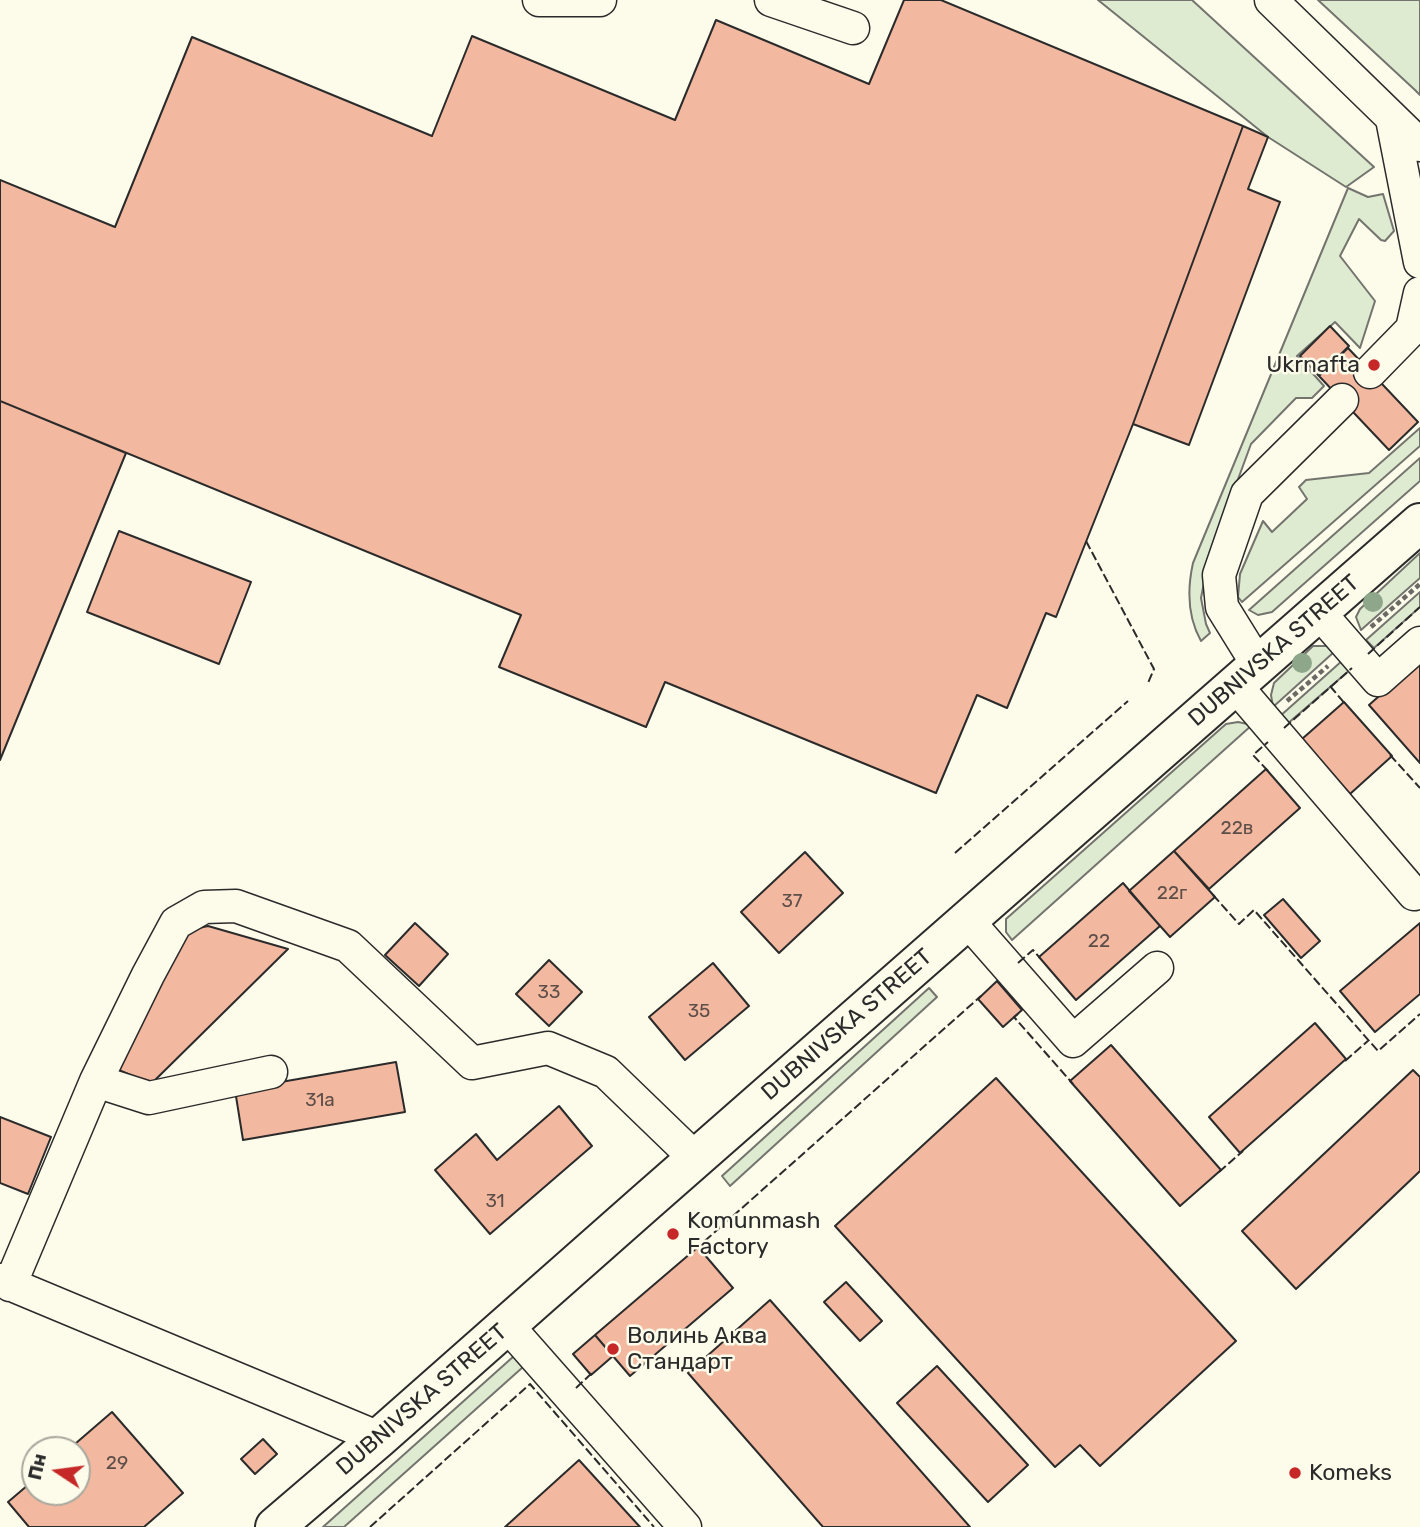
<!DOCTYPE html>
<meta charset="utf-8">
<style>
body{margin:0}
#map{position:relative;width:1420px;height:1527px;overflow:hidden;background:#fdfbea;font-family:Rubik,sans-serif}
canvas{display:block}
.north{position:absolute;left:21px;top:1436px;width:70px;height:70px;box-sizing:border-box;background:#fdfbea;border:2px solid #a9a89e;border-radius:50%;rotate:283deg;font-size:19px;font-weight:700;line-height:28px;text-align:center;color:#2b2b2b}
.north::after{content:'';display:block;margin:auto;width:24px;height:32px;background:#c62828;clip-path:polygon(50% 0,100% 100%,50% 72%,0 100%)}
</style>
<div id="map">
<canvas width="1420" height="1527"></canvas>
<div class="north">Пн</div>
</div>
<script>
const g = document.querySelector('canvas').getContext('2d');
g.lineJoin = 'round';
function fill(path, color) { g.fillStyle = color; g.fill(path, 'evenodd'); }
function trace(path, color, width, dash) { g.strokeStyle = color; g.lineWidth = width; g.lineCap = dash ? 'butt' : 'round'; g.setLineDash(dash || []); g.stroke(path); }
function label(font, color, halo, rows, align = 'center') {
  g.font = font + ' Rubik,sans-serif'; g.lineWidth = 5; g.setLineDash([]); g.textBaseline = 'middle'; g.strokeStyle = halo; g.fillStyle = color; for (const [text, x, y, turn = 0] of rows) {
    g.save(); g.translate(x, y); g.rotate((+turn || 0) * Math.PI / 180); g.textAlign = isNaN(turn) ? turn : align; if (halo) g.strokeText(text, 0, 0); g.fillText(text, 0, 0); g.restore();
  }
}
const green = new Path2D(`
 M1098,0H1192L1374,167L1346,187L1268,137Z
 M1318,0H1420V95L1415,90Z
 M1348,188L1368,197L1383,194L1394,231L1385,241L1381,240L1359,219L1340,256L1375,301L1360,348L1335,322L1297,356L1324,386L1312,398H1296L1251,444L1209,558L1201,598L1206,624L1210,633L1201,641C1187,616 1187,590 1193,563Z
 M1420,428V446L1242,602L1238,597L1240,574L1263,521L1272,532L1307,499L1299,487L1306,480L1369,473Z
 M1420,458V481L1272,612L1258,615L1249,610Z
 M1420,553V578L1361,630L1356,617L1360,609Z
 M1420,592V607L1374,648L1366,640Z
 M1313,646H1327L1334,652L1273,707L1271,695L1274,683Z
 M1343,660L1351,669L1286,725L1279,717Z
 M1238,722L1252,725L1012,940L1006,932V919L1226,724Z
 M929,988L937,997L730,1186L722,1176Z
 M514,1356L523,1367L344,1527H323Z`);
const building = new Path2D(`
 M904,0H941L1243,126L1133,424L1056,617L1046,613L1007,708L977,695L936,793L665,682L646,727L499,667L521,615L0,401V180L115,227L192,37L432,136L472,36L675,120L716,20L869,84Z
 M1243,126L1268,137L1248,189L1280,202L1189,445L1133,424Z
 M1330,326L1349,346L1319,376L1300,356Z
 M1348,348L1418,422L1389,450L1319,376Z
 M0,401L126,453L0,760Z
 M119,531L251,582L219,664L87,612Z
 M1420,660V763L1369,705Z
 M1344,702L1392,756L1350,794L1302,739Z
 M1266,769L1300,808L1209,889L1174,851Z
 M1174,851L1215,897L1170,937L1129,891Z
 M805,852L843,893L779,953L741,912Z
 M1123,883L1160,926L1076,1000L1039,957Z
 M1283,899L1320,941L1301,958L1264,915Z
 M415,923L448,954L419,986L385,955Z
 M1420,923V994L1375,1032L1340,991Z
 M208,926L288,949L151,1084L112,1067L180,932Z
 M549,960L582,992L549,1026L516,994Z
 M713,963L749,1006L685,1060L649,1017Z
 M997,981L1022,1010L1003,1027L978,999Z
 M1315,1023L1346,1059L1240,1153L1209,1117Z
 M1111,1045L1221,1170L1180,1206L1070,1081Z
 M396,1062L405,1112L243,1140L235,1090Z
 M1413,1070L1420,1077V1171L1296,1289L1242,1231Z
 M996,1078L1236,1341L1100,1466L1080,1445L1055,1467L835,1226Z
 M559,1106L592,1146L490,1234L435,1170L476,1134L497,1160Z
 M0,1117L51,1137L28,1194L0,1183Z
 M698,1247L733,1288L630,1376L595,1335Z
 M846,1282L882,1321L860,1341L824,1302Z
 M770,1300L970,1527H823L688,1373Z
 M595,1335L613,1356L591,1375L573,1354Z
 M937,1366L1028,1465L988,1502L897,1403Z
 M112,1412L183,1493L144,1527H29L8,1502L35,1479V1492H77V1450H68Z
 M263,1439L277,1454L255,1474L241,1459Z
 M579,1460L640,1527H505Z`);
const path = new Path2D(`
 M1371,627L1420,584
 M1287,701L1328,666`);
const minor = new Path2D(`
 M539,0H600
 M771,0L853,28
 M1271,0L1420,145
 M1392,119L1420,262
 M1370,372L1412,329L1420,293
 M1318,611L1378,680L1420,643
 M1258,665L1222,607L1219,575L1247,494L1342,400
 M1235,685L1414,894
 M967,920L1073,1041L1157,968
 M96,1081L149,1098L271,1072
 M0,1280L379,1438
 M10,1285L96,1081L148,975L176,923L204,907L236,906L348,946L472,1063L548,1048L606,1072L695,1158
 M507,1325L685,1527`);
const major = new Path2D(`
 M275,1527L379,1438L645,1203L1420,523`);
const fence = new Path2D(`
 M1086,541L1154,669L1148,683
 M1368,654L1420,607
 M1330,686L1346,705
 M1284,728L1352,668
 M1390,755L1420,788
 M1268,771L1253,755L1268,742
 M955,853L1128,701
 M1213,895L1239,924L1254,910L1378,1051L1420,1014
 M1018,963L1033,950L1040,958
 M1018,1014L1014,1017L1073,1084
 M1345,1061L1369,1040
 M1219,1172L1243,1151
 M700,1250L698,1247L981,996
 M576,1388L594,1371
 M370,1527L530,1384L654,1527`);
const trees = [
 [1373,602],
 [1302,663]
];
const markers = [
 [1374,365,7,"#c62828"],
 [673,1234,7,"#c62828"],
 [613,1349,7,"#c62828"],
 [1295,1473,7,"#c62828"]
];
const numberNames = [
 ["22в",1237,829],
 ["22г",1172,894],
 ["37",792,902],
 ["22",1099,942],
 ["33",549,993],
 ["35",699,1012],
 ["31а",320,1101],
 ["31",495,1202],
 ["29",117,1464]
];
const poiNames = [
 ["Ukrnafta",1360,365,"right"],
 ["Komunmash",687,1221],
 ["Factory",687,1247],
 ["Волинь Аква",627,1336],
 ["Стандарт",627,1362],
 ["Komeks",1309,1473]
];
const streetNames = [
 ["DUBNIVSKA STREET",1274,651,-41],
 ["DUBNIVSKA STREET",847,1025,-41],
 ["DUBNIVSKA STREET",422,1400,-41]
];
fill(green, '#deebd1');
trace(green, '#74746e', 2);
fill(building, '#f2b8a0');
trace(building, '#2b2b2b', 2);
trace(minor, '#2b2b2b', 35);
trace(major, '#2b2b2b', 42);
trace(path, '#6a6964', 4.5, [5, 3.5]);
trace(minor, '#fdfbea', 32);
trace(major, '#fdfbea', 38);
trace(fence, '#2b2b2b', 2, [9, 3.5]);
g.fillStyle = '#8ea78a';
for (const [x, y] of trees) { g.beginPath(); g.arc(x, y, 10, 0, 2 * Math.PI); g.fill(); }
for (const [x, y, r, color] of markers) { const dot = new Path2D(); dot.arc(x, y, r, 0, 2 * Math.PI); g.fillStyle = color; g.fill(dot); trace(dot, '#fdfbea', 2.5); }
label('19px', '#5d4e48', null, numberNames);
label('23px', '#2b2b2b', '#fdfbea', poiNames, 'left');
label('23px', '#2b2b2b', '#fdfbea', streetNames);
</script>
